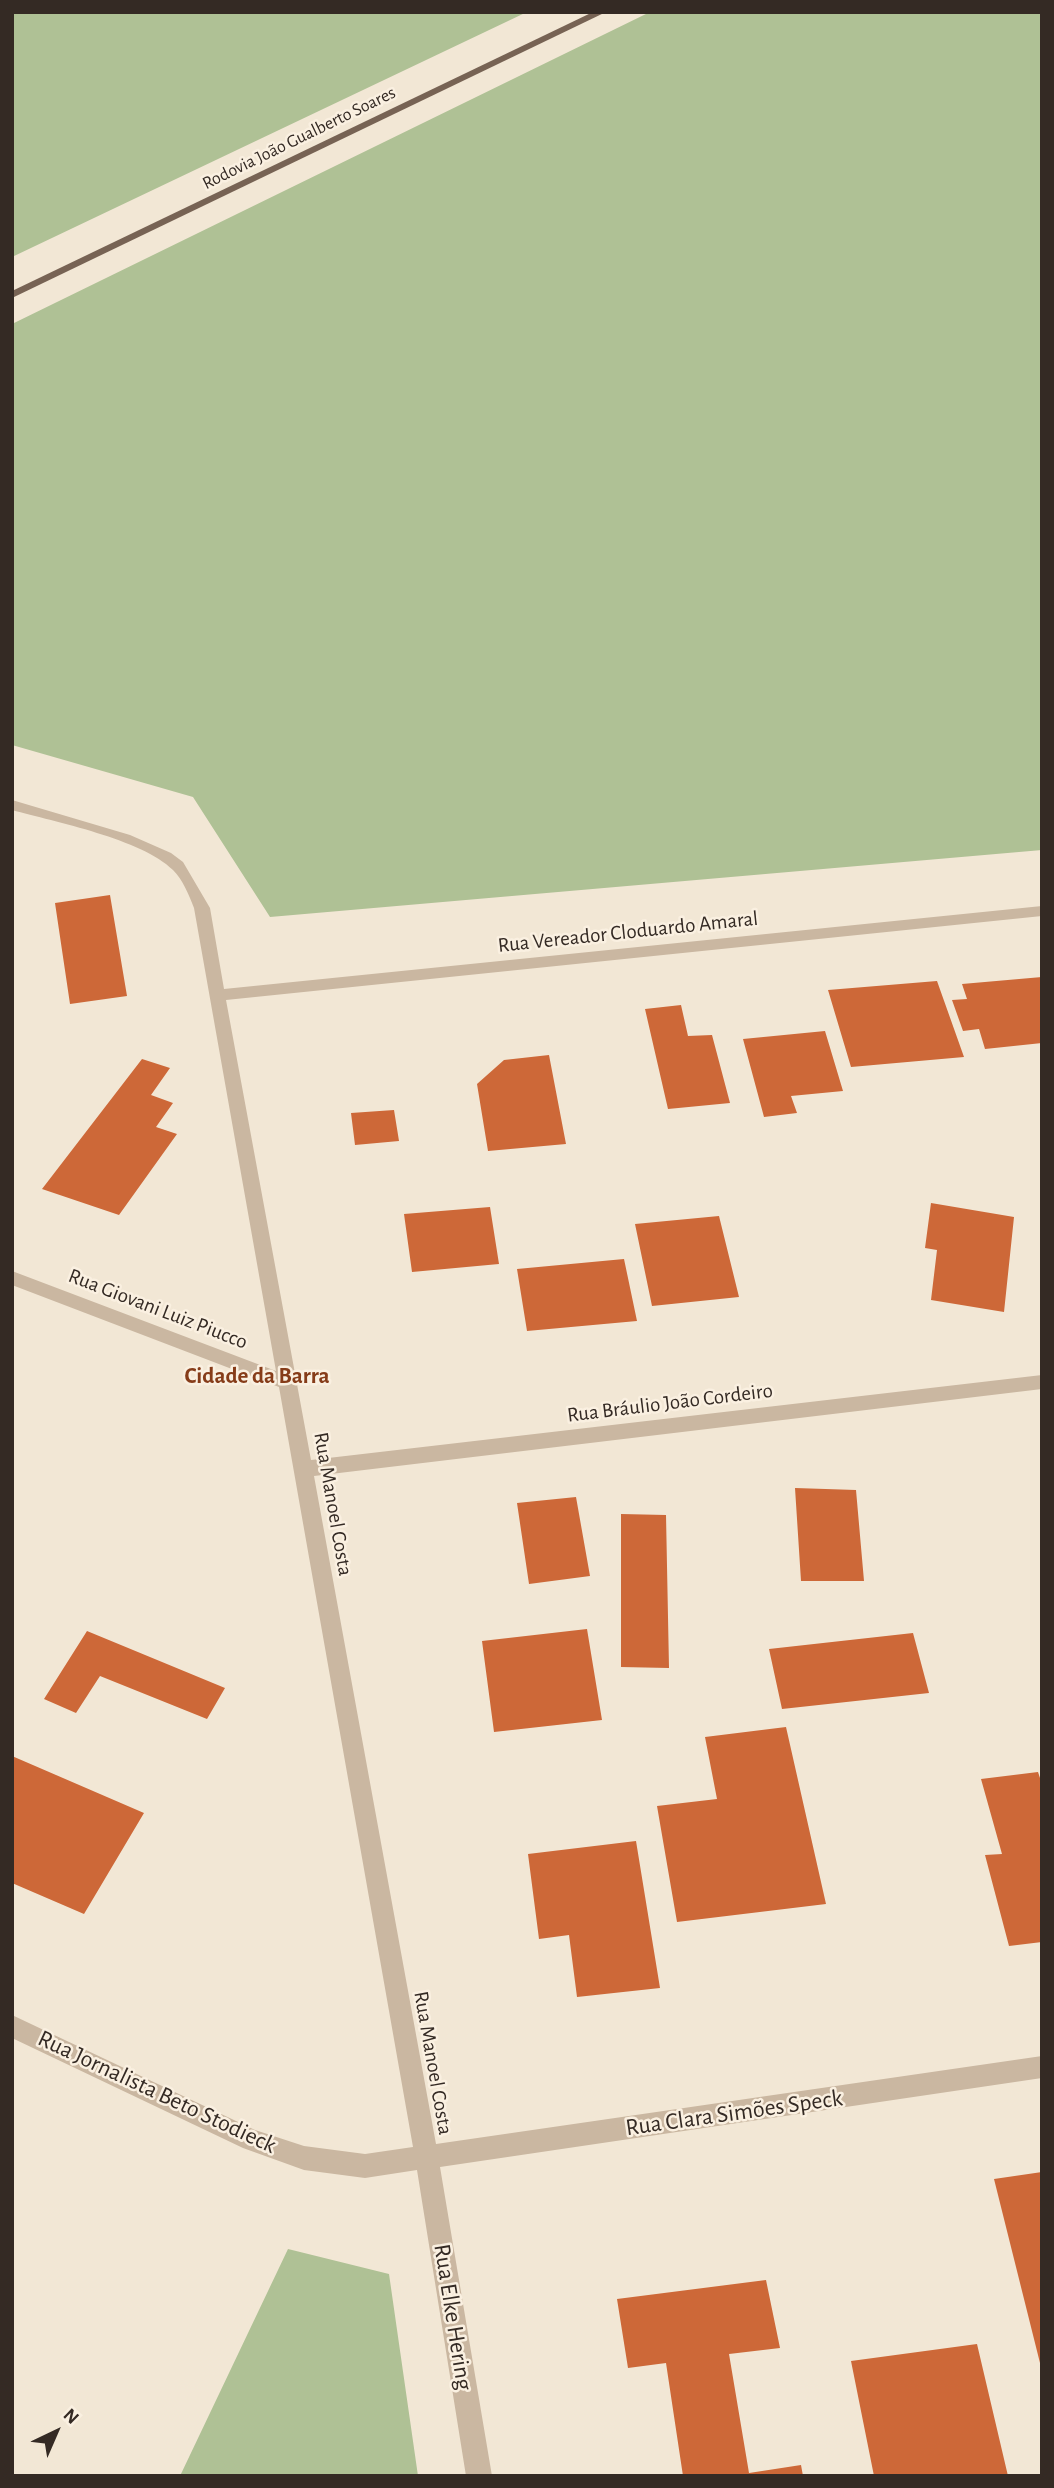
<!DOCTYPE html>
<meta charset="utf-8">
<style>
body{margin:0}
#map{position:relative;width:1054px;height:2488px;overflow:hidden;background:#f2e7d5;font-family:"Alegreya Sans",sans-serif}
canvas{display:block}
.frame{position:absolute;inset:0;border:14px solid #342a24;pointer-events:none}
.north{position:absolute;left:21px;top:2397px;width:70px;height:70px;-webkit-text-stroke:5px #faf0e1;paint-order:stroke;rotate:44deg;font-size:19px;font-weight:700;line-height:28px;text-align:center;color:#342a24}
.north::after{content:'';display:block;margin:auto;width:24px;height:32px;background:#342a24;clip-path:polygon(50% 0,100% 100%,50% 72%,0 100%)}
</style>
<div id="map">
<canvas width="1054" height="2488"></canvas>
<div class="frame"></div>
<div class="north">N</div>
</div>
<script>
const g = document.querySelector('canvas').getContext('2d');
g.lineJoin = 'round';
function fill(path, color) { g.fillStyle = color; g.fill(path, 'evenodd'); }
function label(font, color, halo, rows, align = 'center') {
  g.font = font + ' "Alegreya Sans",sans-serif'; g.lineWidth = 5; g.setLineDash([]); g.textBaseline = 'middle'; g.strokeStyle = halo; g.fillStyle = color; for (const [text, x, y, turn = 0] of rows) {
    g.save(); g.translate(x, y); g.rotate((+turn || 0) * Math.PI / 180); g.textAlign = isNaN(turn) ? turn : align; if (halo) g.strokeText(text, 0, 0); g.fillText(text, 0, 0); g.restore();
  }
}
const green = new Path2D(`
 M12,12H527L12,257Z
 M650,12H1042V850L270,917L193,797L12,745V324Z
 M288,2249L389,2274L418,2476H180Z`);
const building = new Path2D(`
 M110,895L127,996L70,1004L55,903Z
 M1042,977V1043L985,1049L979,1029L963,1031L952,1000L967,999L962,984Z
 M937,981L964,1057L851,1067L828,990Z
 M681,1005L688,1036L712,1035L730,1103L668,1109L645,1009Z
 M825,1031L843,1091L791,1096L797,1113L764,1117L743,1039Z
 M549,1055L566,1144L488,1151L477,1084L504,1060Z
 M142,1059L170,1068L151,1095L173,1103L156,1127L177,1134L119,1215L42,1189Z
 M394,1110L399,1141L355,1145L351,1113Z
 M931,1203L1014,1217L1004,1312L931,1300L937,1250L925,1248Z
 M490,1207L499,1264L412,1272L404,1214Z
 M719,1216L739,1297L652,1306L635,1224Z
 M624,1259L637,1321L527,1331L517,1269Z
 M795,1488L856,1490L864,1581H801Z
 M576,1497L590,1576L529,1584L517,1503Z
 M621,1514L666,1515L669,1668L621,1667Z
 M587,1629L602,1720L494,1732L482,1641Z
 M87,1631L225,1688L207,1719L100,1676L76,1713L44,1699Z
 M913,1633L929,1693L782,1709L769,1649Z
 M786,1727L826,1904L677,1922L657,1806L717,1799L705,1737Z
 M12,1756L144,1813L84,1914L12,1883Z
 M1038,1772L1042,1784V1942L1009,1946L985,1855L1002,1854L981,1779Z
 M636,1841L660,1988L577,1997L569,1935L539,1939L528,1854Z
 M1042,2172V2367H1041L994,2179Z
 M766,2280L780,2348L729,2354L749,2473L801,2465L803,2476H683L666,2363L628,2368L617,2299Z
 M977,2344L1008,2476H874L851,2361Z`);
const minor = new Path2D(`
 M12,800L130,835L171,853L183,862L210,908L224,989L1042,906V916L226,1000L311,1460L1042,1375V1389L314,1476L436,2144L1042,2056V2078L440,2167L492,2476H466L417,2170L365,2178L304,2170L243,2148L12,2038V2015L255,2130L304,2146L365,2154L413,2147L279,1387L12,1285V1271L276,1371L194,908C189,895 183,880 173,870C142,839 55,822 12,810Z`);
const major = new Path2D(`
 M593,12H606L12,298V291Z`);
const farStreetnames = [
 ["Rodovia João Gualberto Soares",299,138,-26]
];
const streetNames = [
 ["Rua Vereador Cloduardo Amaral",628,932,-6],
 ["Rua Giovani Luiz Piucco",158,1309,21],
 ["Rua Bráulio João Cordeiro",670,1403,-7],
 ["Rua Manoel Costa",333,1504,80],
 ["Rua Manoel Costa",433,2063,80]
];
const neighbourhoodNames = [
 ["Cidade da Barra",257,1376]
];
const nearStreetnames = [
 ["Rua Jornalista Beto Stodieck",157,2092,25],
 ["Rua Clara Simões Speck",734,2113,-8],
 ["Rua Elke Hering",453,2317,81]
];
fill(green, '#afc195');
fill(building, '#cd6838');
fill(minor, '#cab7a1');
fill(major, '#776354');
label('18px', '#342a24', '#faf0e1', farStreetnames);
label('21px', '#342a24', '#faf0e1', streetNames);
label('bold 23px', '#863c19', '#faf0e1', neighbourhoodNames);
label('24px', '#342a24', '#faf0e1', nearStreetnames);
</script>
